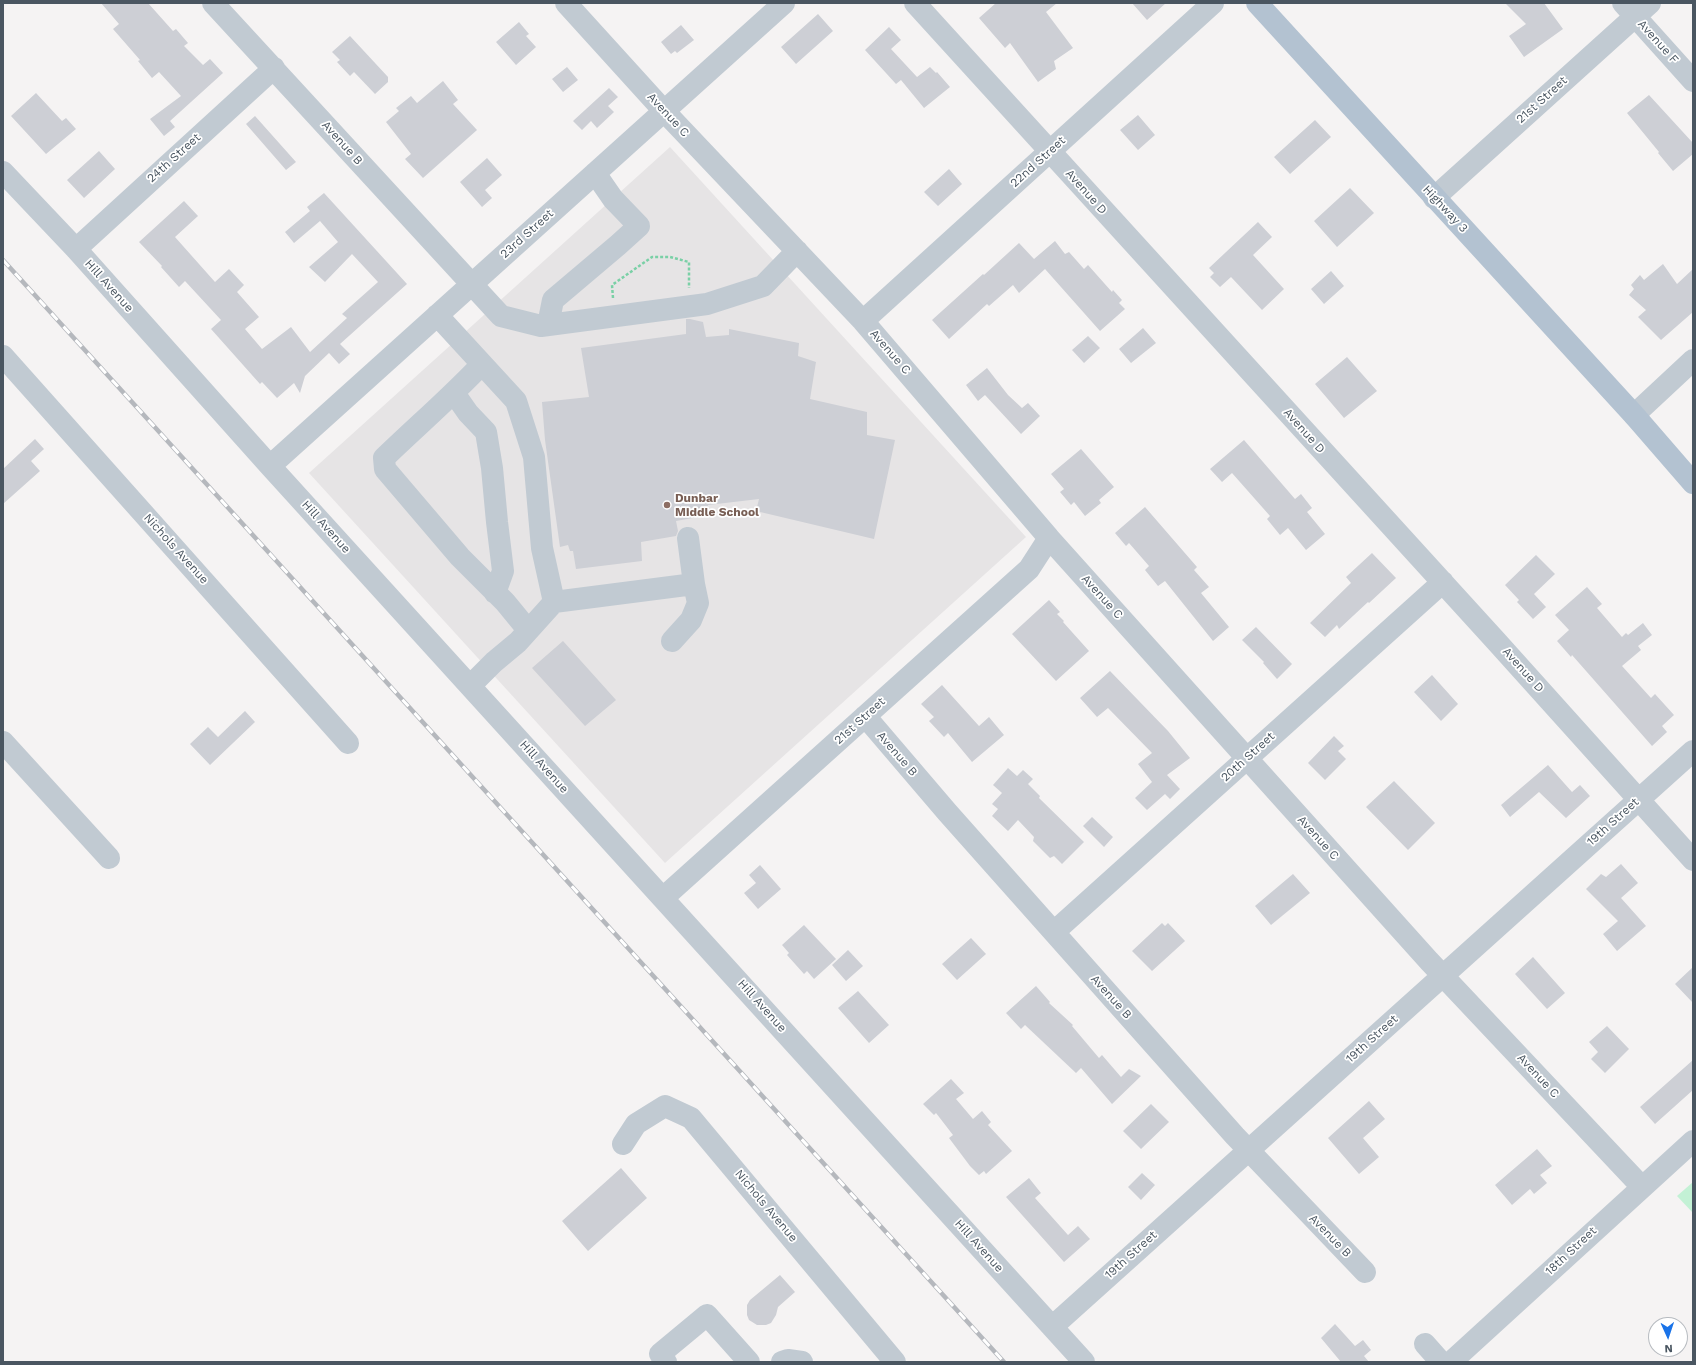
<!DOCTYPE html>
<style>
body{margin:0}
#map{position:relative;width:1696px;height:1365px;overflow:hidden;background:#f5f3f3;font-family:"Work Sans",sans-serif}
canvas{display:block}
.frame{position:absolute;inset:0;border:4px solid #4a5661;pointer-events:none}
.north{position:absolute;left:1648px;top:1317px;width:40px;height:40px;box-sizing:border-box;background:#fff;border:1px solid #b7bbc0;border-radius:50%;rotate:177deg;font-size:11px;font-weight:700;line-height:16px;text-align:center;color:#4a5661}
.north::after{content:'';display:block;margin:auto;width:14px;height:18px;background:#1a73e8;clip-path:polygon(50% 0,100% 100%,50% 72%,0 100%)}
</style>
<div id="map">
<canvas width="1696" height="1365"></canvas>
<div class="frame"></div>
<div class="north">N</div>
</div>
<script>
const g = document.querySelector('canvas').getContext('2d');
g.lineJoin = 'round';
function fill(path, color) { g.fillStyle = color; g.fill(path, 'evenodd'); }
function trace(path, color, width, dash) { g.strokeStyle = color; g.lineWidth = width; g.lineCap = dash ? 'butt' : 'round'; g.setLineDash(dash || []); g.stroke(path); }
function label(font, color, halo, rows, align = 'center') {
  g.font = font + ' "Work Sans",sans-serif'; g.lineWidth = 3.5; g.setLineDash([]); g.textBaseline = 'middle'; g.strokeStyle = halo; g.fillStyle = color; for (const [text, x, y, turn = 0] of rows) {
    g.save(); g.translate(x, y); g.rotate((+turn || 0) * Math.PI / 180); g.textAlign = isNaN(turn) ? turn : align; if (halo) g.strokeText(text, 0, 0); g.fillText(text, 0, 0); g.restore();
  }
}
const education = new Path2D(`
 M670,147L1026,537L665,863L309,473Z`);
const green = new Path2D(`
 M1693,1182V1213L1677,1196Z`);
const building = new Path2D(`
 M101,3H148L173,31L176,29L188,43L184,46L203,65L210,59L223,73L170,121L175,127L164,136L150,119L181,96L159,72L152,78L138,61L140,60L113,29L119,24Z
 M996,3H1057L1046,12L1073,48L1054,61L1056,69L1038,82L1010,43L1005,48L979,18Z
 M1132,3H1166L1147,20Z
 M1505,3H1544L1563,29L1524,57L1509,36L1526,24Z
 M818,14L833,31L796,64L781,47Z
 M519,22L529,34L526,36L536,47L516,65L496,42Z
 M681,25L694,40L677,53L675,51L671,54L661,42Z
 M889,27L901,40L891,49L917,77L930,67L936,73L937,72L950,87L924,108L901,80L896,84L865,50Z
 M350,36L388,77V82L375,94L354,72L350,76L337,62L340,60L332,52Z
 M567,67L578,80L563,92L552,79Z
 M443,81L458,100L453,104L477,130L423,178L405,159L411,154L386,122L399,111L396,108L411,96L417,103Z
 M609,88L618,97L608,106L614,112L597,128L591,121L582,130L573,121Z
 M36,93L62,121L66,118L76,129L46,154L11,116Z
 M1649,95L1693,143V154L1673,171L1658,153L1659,152L1627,113Z
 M1138,115L1155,135L1138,150L1120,130Z
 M255,116L296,162L286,170L246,124Z
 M1315,120L1331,137L1290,174L1274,157Z
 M99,151L115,169L84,198L67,180Z
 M487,158L502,175L485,190L492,198L482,207L460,182Z
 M949,169L962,184L938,206L924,192Z
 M1350,188L1374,213L1337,247L1314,221Z
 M324,193L407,284L340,344L350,354L339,364L329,353L305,376L300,393L294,383L277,398L262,382L260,384L211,329L221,320L185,281L179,287L161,267L162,266L139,242L184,201L198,216L175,237L215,282L229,269L244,285L237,292L259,317L245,329L262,349L291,327L310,352L347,318L342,314L378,282L352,254L325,282L309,267L338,242L320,221L294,243L285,232L310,211L307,207Z
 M1258,222L1272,237L1253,255L1284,289L1262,310L1231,277L1220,287L1210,277L1214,273L1209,268Z
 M1055,241L1065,254L1069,252L1084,269L1088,265L1112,292L1113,290L1122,300L1119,303L1125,309L1100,331L1045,269L1019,293L1013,285L989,306L987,304L949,339L932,320L983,274L984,275L1019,243L1034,259Z
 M1663,264L1677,284L1693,269V312L1661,340L1638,317L1646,310L1629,295L1634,289L1631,285L1640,275L1644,280Z
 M1331,271L1344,286L1324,304L1311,289Z
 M686,319H690L703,322L706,337L729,335V329L799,343L798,356L816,362L810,399L867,412V435L895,440L874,539L756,511L759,499L708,505L709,515L676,521L678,531L676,536L641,542L642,561L576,569L573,551H570L568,545L560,547L545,440L542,402L589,397L581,348L686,334Z
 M1143,328L1156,343L1131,363L1119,349Z
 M1088,336L1100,348L1084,363L1072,350Z
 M1347,357L1377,391L1344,418L1315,384Z
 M987,368L1008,395L1022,408L1028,403L1040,416L1021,434L985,395L978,401L966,385Z
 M35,439L44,449L31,461L40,471L3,504V469Z
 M1244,440L1295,499L1301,494L1312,508L1307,512L1325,534L1306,550L1288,528L1280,535L1267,519L1270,516L1232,473L1222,482L1210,469Z
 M1081,449L1114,487L1099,500L1101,503L1085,516L1074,502L1071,505L1060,492L1064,489L1051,474Z
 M1145,507L1197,567L1194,570L1209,587L1201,593L1229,627L1213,641L1165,581L1158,586L1145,570L1149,566L1129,543L1126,546L1115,533Z
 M1372,553L1396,578L1369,603L1368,602L1339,629L1337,625L1325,637L1310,623L1351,583L1346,577Z
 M1536,555L1555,574L1534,594L1546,607L1533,619L1517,602L1519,600L1505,585Z
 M1587,587L1602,604L1597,608L1622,637L1626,633L1628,635L1643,623L1652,635L1638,646L1641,650L1622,666L1651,698L1655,694L1674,715L1662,726L1667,732L1652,746L1572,655L1571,657L1557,641L1569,630L1555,615Z
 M1049,600L1060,612L1057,614L1064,621L1063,622L1089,651L1056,681L1012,634Z
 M1256,627L1292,664L1277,679L1263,663L1264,662L1242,640Z
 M563,641L616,700L585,726L532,668Z
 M1110,671L1168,731L1190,758L1167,775L1180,789L1170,799L1165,794L1147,810L1135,798L1152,782L1138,764L1152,753L1108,708L1097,717L1080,698Z
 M1432,675L1458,704L1441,721L1414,692Z
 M942,685L979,726L989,717L1004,735L972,762L948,733L944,737L929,721L934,717L921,704Z
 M245,711L255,722L210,765L190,744L208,727L218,737Z
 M1334,736L1344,746L1338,751L1346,759L1325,780L1308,763Z
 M1548,765L1572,792L1580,785L1590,796L1566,818L1539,792L1510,817L1501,805Z
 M1008,768L1017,776L1023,770L1033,779L1028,784L1040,796L1039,798L1084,842L1062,864L1054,856L1050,858L1033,841L1034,837L1018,820L1008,831L992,816L998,809L992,804L1002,793L993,785Z
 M1394,781L1435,823L1408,850L1366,807Z
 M1092,817L1113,837L1104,847L1083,826Z
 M1621,864L1638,883L1621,898L1646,926L1617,951L1603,934L1618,921L1586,889L1601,874L1606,877Z
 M760,865L781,889L758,909L744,893L756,883L749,875Z
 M1293,874L1310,893L1271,925L1255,906Z
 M1162,923L1165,926L1168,923L1185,941L1152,971L1132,951Z
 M804,925L836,959L814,979L807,971L804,974L787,955L789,953L782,945Z
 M971,938L986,954L957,980L942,964Z
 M848,950L863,966L846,981L832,965Z
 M1533,957L1565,993L1547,1009L1515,974Z
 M1693,967V1003L1675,984Z
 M1036,986L1050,1002L1049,1003L1073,1025L1072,1026L1099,1058L1102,1055L1121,1077L1129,1069L1141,1076L1112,1104L1081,1068L1076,1073L1025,1025L1021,1029L1006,1013Z
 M858,991L889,1025L869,1043L838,1008Z
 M1607,1026L1629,1049L1605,1073L1591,1059L1598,1052L1589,1042Z
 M1693,1060V1090L1655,1124L1640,1107Z
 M951,1079L964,1093L956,1099L973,1119L982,1111L991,1122L988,1125L1012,1151L986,1174L984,1171L979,1175L970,1166L949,1138L953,1135L936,1113L934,1115L923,1104Z
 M1369,1101L1385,1119L1363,1138L1379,1157L1359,1174L1328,1138Z
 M1151,1104L1169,1122L1141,1149L1123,1131Z
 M1537,1149L1552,1166L1540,1175L1547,1183L1534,1194L1530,1189L1512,1205L1495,1185Z
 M621,1168L647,1198L588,1251L562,1221Z
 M1142,1173L1155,1185L1141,1200L1128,1187Z
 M1029,1178L1041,1193L1035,1198L1068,1235L1078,1226L1090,1239L1064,1262L1006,1197Z
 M780,1275L795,1292L778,1307L776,1315L771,1323L766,1325H757L749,1320L747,1315V1305L750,1300Z
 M1335,1324L1355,1346L1363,1340L1371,1350L1364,1356L1369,1362H1341L1321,1338Z`);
const path = new Path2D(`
 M613,298L612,285L652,257H670L689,262V288`);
const minor = new Path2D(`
 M213,3L501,316L541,326L707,304L763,286L797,251
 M566,3L664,111L863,321L1049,538L1429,961L1641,1186
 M915,3L1496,641L1693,860
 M1623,3L1693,81
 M3,172L76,249L270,466L1084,1362
 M1434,198L1650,3
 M76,249L274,68
 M437,315L516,401L534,457L542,548L554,602L518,642L494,662L470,686
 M863,321L1213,3
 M548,325L553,300L618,245L639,226L613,199L595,173
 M3,356L348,743
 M482,364C451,397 416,427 384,458L385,469L460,557L505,602L528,630
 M454,393L468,413L486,432L492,468L497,522L503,571L495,593
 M1634,415L1693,360
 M270,466L784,3
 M554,602L694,584L688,538
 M672,641L691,620L698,603L694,584
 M865,716L947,812L1235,1136L1365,1272
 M3,742L109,858
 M663,898L1029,569L1049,538
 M1054,932L1443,582
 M623,1144L636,1124L665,1106L691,1118L895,1362
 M1052,1327L1693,751
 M1425,1344L1441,1362
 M666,1362L660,1354L707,1315L749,1362
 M782,1362L788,1360L802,1362
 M1451,1362L1693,1141`);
const major = new Path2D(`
 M1257,3L1634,415L1693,483`);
const rail = new Path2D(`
 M3,260L1004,1362`);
const markers = [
 [667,505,4,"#8d6e63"]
];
const streetNames = [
 ["Avenue F",1658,42,48],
 ["21st Street",1542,100,-42],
 ["Avenue C",668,115,47],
 ["Avenue B",342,143,48],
 ["24th Street",174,158,-42],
 ["22nd Street",1038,162,-42],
 ["Avenue D",1086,192,48],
 ["Highway 3",1445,209,47],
 ["23rd Street",527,234,-42],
 ["Hill Avenue",109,286,48],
 ["Avenue C",890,352,49],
 ["Avenue D",1304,431,48],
 ["Hill Avenue",326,527,48],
 ["Nichols Avenue",176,549,48],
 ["Avenue C",1102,597,48],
 ["Avenue D",1523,670,48],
 ["21st Street",860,721,-42],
 ["Avenue B",897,754,49],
 ["20th Street",1248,757,-42],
 ["Hill Avenue",544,767,48],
 ["19th Street",1613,822,-42],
 ["Avenue C",1318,838,48],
 ["Avenue B",1111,997,48],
 ["Hill Avenue",762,1006,48],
 ["19th Street",1372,1039,-42],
 ["Avenue C",1538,1076,47],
 ["Nichols Avenue",766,1206,50],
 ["Avenue B",1330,1236,46],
 ["Hill Avenue",979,1246,48],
 ["18th Street",1571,1251,-43],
 ["19th Street",1131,1255,-42]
];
const educationNames = [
 ["Dunbar",675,498],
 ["Middle School",675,512]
];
fill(education, '#e6e4e5');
fill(green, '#c3f1d5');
fill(building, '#cdcfd5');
trace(path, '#7ad0a6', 2.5, [3, 2]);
trace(minor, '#c1cad2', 22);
trace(major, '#b3c2d1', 22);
trace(rail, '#b5b8bd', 4.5);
trace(rail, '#fff', 3, [9]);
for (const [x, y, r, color] of markers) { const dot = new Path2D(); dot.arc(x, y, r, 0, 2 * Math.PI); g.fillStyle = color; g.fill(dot); trace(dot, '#fff', 1.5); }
label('12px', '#4a5661', '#fff', streetNames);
label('bold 12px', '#785e54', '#fff', educationNames, 'left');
</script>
